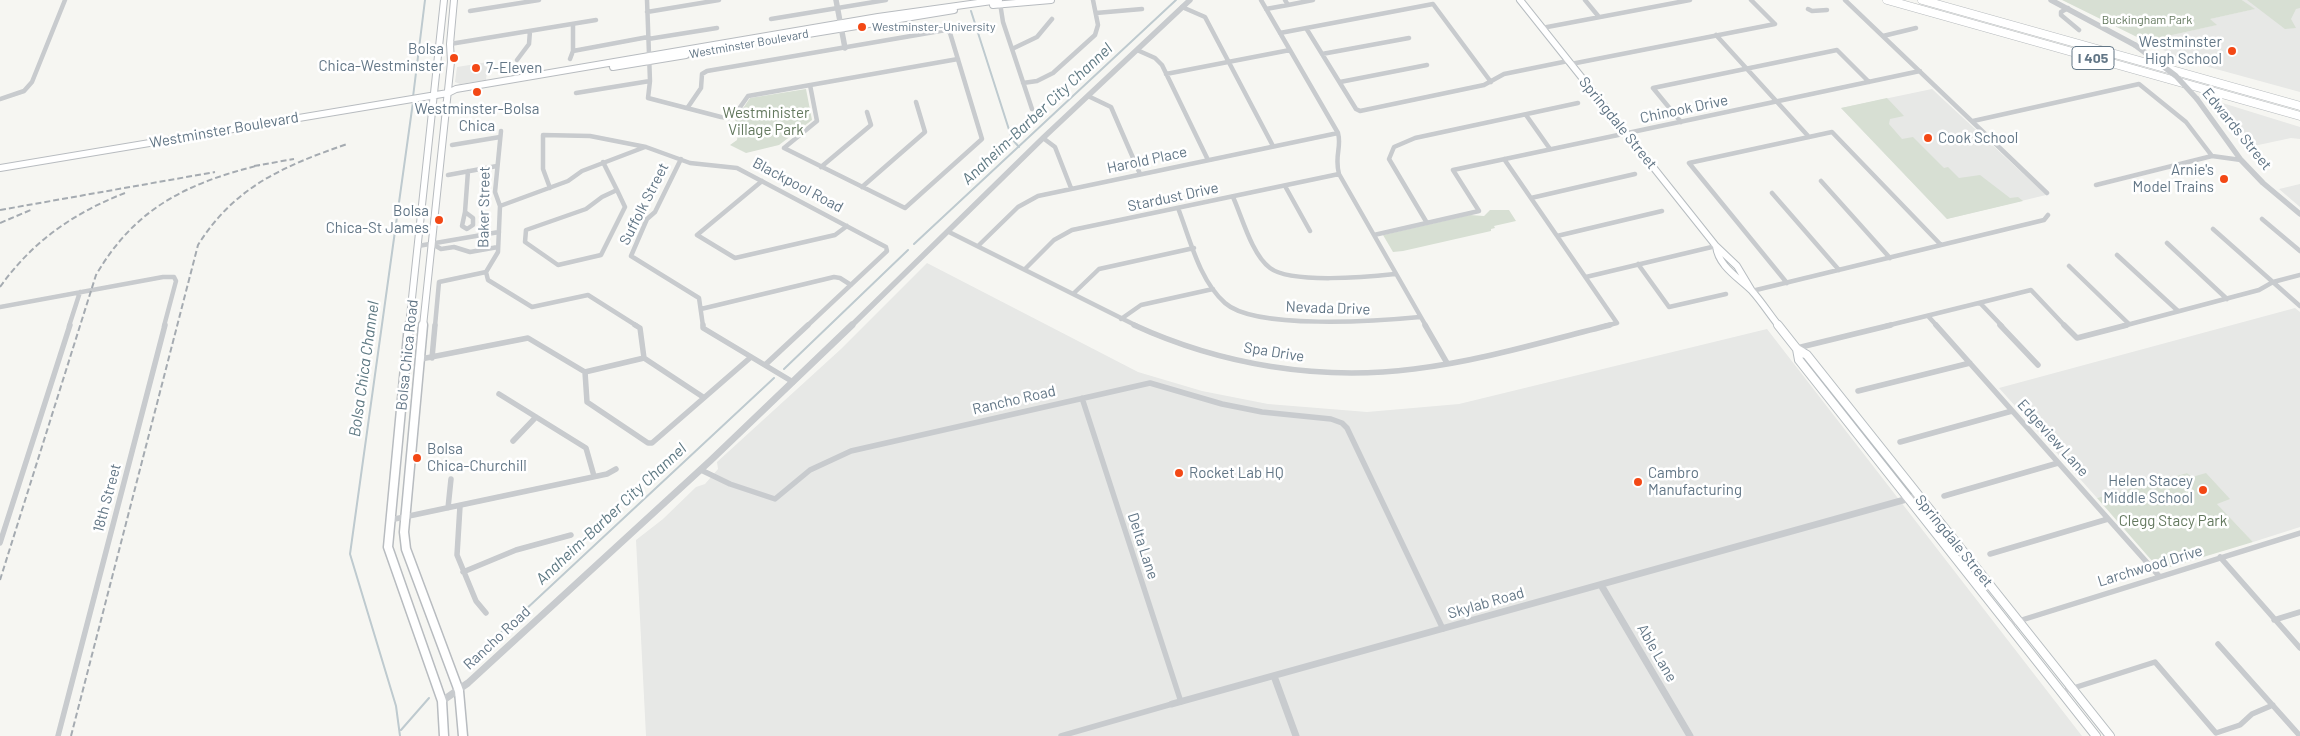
<!DOCTYPE html>
<style>
body{margin:0}
canvas{display:block;background:#f6f6f2}
</style>
<canvas width="2300" height="736"></canvas>
<script>
const g = document.querySelector('canvas').getContext('2d');
g.lineJoin = 'round';
function fill(path, color) { g.fillStyle = color; g.fill(path, 'evenodd'); }
function trace(path, color, width, dash) { g.strokeStyle = color; g.lineWidth = width; g.lineCap = dash ? 'butt' : 'round'; g.setLineDash(dash || []); g.stroke(path); }
function label(font, color, halo, rows, align = 'center') {
  g.font = font + ' Barlow,sans-serif'; g.lineWidth = 5; g.setLineDash([]); g.textBaseline = 'middle'; g.strokeStyle = halo; g.fillStyle = color; for (const [text, x, y, turn = 0] of rows) {
    g.save(); g.translate(x, y); g.rotate((+turn || 0) * Math.PI / 180); g.textAlign = isNaN(turn) ? turn : align; if (halo) g.strokeText(text, 0, 0); g.fillText(text, 0, 0); g.restore();
  }
}
const built = new Path2D(`
 M2242,0H2300V92L2183,60L2145,41L2216,25L2209,19L2254,9Z
 M488,62L486,80L460,84L455,82L457,67Z
 M1932,89L2046,195L1947,219L1841,108Z
 M2216,101L2300,127V139L2291,138L2249,147Z
 M2300,184V207L2279,189Z
 M927,263L1138,372L1202,391L1268,404L1367,412L1459,404L1767,329L2082,736H646L636,540L663,519L696,487L705,484L718,469L717,462L841,349Z
 M2295,308L2300,312V527L2253,542L2187,473L2097,498L1999,388Z`);
const green = new Path2D(`
 M2062,0H2242L2255,9L2210,19L2217,25L2145,41Z
 M2247,0H2300V8L2296,9L2291,19L2296,28L2285,29Z
 M806,89L812,120L779,145L746,153L730,145L737,140L739,127L735,120L750,98Z
 M1887,98L1904,116L1890,119L1889,124L1902,139L1913,137L1944,168L1948,167L1959,178L1980,175L2010,198L2018,197L2023,201L1947,219L1841,108Z
 M1490,210H1509L1516,221L1494,226L1495,228L1491,229V231L1403,251L1393,252L1383,235L1470,215L1484,216Z
 M2187,473L2192,477L2206,473L2230,499L2217,504L2253,542L2160,570L2097,498Z`);
const stream = new Path2D(`
 M971,11L1012,139L1019,147
 M413,97L425,0
 M914,244L1176,0
 M784,369L908,250
 M465,666L774,378
 M401,730L429,698
 M400,736L396,706L350,554L413,102`);
const minorFar1 = new Path2D(`
 M647,0L650,81L648,98L721,117L729,118L736,113L748,96L958,59
 M1261,0L1338,133C1342,147 1334,156 1339,174L1426,326
 M1285,0L1288,5L1313,0
 M1585,0L1599,17
 M1751,0L1775,24
 M1845,0L2047,193
 M1000,3L1003,22L1032,109
 M1182,7L1205,17L1273,146
 M2068,8L2061,12V15L2079,30
 M1266,9L1288,5
 M1808,9L1812,11L1827,10
 M470,11L539,0
 M647,12L719,0
 M1096,13L1142,9
 M771,19L886,0
 M1306,28L1356,109L1360,111L1484,85L1504,74L1568,61
 M1542,28L1690,0
 M1280,33L1433,4L1491,82
 M1716,35L1809,137
 M1883,36L1916,28
 M648,39L717,28
 M450,44L596,20
 M1012,49L1037,37L1052,19
 M1137,50L1155,58L1162,65L1208,160
 M573,51L648,37
 M1322,54L1409,38
 M570,59L573,51V24
 M517,60L529,44L530,31
 M1571,64L1775,24
 M1166,74L1290,50
 M1340,82L1427,65
 M1023,83L1037,81L1053,73L1095,35L1098,25L1093,0
 M576,93L650,81
 M1088,96L1111,107L1140,174
 M0,99L24,91L32,82L65,0
 M688,107L701,88L702,74L707,71L946,30L950,33L982,139L905,208L784,148L817,121L810,85
 M1526,115L1550,149
 M1973,121L2139,84L2186,122L2212,156
 M1681,122L1653,88L1837,50L1869,82
 M501,131L495,192L500,206L498,252L486,272L488,280L532,307L588,295L637,326
 M1043,138L1055,147L1071,188
 M452,145L500,137
 M681,159L655,212L647,219L631,256L699,298L703,326
 M1504,159L1617,323L1605,326
 M603,162L617,190
 M821,167L871,125L867,112
 M448,175L497,166
 M762,181L697,235L735,258L835,235L847,226
 M1821,181L1890,258
 M2096,185L2212,156L2241,160
 M1285,186L1310,231
 M862,187L925,132L916,102
 M550,188L543,169V135L590,136L646,147L690,163L737,168L886,247L887,251L807,326
 M617,190L625,207L601,255L558,265L525,242L526,230L586,209L602,197Z
 M1772,193L1839,270
 M1233,197C1242,217 1252,255 1270,268C1291,284 1368,277 1395,274
 M1531,198L1635,174
 M500,206L568,181L582,171L645,147
 M1178,208C1190,239 1199,280 1225,303C1255,330 1379,321 1420,317
 M465,212L473,218V225L467,229L462,226Z
 M465,212L468,171
 M2262,219L2300,251
 M1427,223L1389,159L1394,147L1415,138L1578,103
 M2213,229L2300,306
 M949,232L1137,326
 M1374,235L1479,211L1453,170L1920,71
 M1557,236L1662,211
 M431,243L441,249L454,247L470,252L498,247
 M2167,243L2227,299
 M418,246L499,232
 M978,246L1018,207L1038,196L1338,133
 M2117,255L2178,311
 M1638,264L1669,307L1726,294
 M2069,266L2129,324
 M1025,269L1054,240L1072,230L1339,174
 M1586,277L1716,246
 M1787,283L1689,163L1832,132L1941,245
 M1752,291L2044,220L2048,215
 M1073,294L1099,269L1194,248
 M1980,303L2002,326
 M0,307L163,277H174L176,281L164,326
 M701,309L834,277L840,278L851,285
 M1928,316L1937,326
 M1121,319L1141,305L1213,289
 M69,326L80,292
 M435,326L439,282L486,272
 M1886,326L2031,290L2065,326
 M2123,326L2259,290L2273,282L2300,275`);
const minor = new Path2D(`
 M635,325L640,328L644,358L703,397
 M703,325V328L793,382
 M1134,325C1221,365 1319,381 1414,369C1481,361 1545,341 1610,325
 M1425,325L1447,363
 M1936,325L2159,576
 M2000,325L2038,365
 M2064,325L2077,338L2127,325
 M1797,348L1891,325
 M432,358L435,325
 M421,359L528,338L585,372L644,358
 M765,365L808,325
 M585,372L587,402L648,443H652L751,357
 M1858,391L1970,363
 M499,394L586,448L594,476
 M1082,398L1181,702
 M513,441L536,417
 M1900,442L2012,411
 M701,470L730,484L775,499L810,470L851,451L1150,383L1222,404L1262,412L1331,419L1342,423L1347,428L1443,629
 M1944,496L2058,463
 M460,506L457,555L476,601L486,613
 M448,508L451,479
 M390,520L607,474L616,469
 M0,543L70,325
 M1990,554L2108,519
 M2220,557L2300,648
 M463,572L516,550L571,535
 M2274,620L2300,612
 M2009,624L2300,533
 M2218,644L2300,736
 M2061,692L2155,662L2216,733L2240,725L2252,714L2273,705
 M58,736L165,325
 M1061,736L1172,704`);
const tertiaryFar1 = new Path2D(`
 M836,0L845,48
 M2051,0L2135,45
 M2197,99L2241,160L2263,183L2300,214
 M851,326L1043,138L1190,0`);
const tertiary = new Path2D(`
 M1601,585L1690,736
 M1274,676L1296,736
 M442,701L468,683L710,461L852,325
 M1172,704L1918,496`);
const secondaryFar1 = new Path2D(`
 M1520,0L1716,246L1737,266L1752,291
 M1716,246C1718,266 1739,278 1752,291C1762,302 1770,315 1779,326`);
const secondary = new Path2D(`
 M1778,325L1797,349L1807,355L2110,736
 M1797,349L1799,360L2096,736`);
const primaryFar1 = new Path2D(`
 M993,5L1051,0
 M796,36L954,10
 M613,67L686,55
 M0,168L448,93L456,89L878,17L999,0
 M409,326L444,0
 M423,326L451,62L450,44L454,0`);
const primary = new Path2D(`
 M409,325L388,547L442,701L444,736
 M423,325L404,532L406,549L459,691L463,736`);
const motorway = new Path2D(`
 M1887,0L2300,116
 M1922,0L2300,106`);
const rail = new Path2D(`
 M254,166L294,159
 M0,210L215,172
 M0,223L33,209
 M0,287C32,242 73,213 125,193
 M0,580L96,275C135,208 187,183 260,165
 M71,736L198,245C235,186 284,166 347,144`);
const tertiaryBridge = new Path2D(`
 M2135,45L2176,76L2197,99`);
const markers = [
 [862,27,5,"#f34815"],
 [2232,51,5,"#f34815"],
 [454,58,5,"#f34815"],
 [476,68,5,"#f34815"],
 [477,92,5,"#f34815"],
 [1928,138,5,"#f34815"],
 [2224,179,5,"#f34815"],
 [439,220,5,"#f34815"],
 [417,458,5,"#f34815"],
 [1179,473,5,"#f34815"],
 [1638,482,5,"#f34815"],
 [2203,490,5,"#f34815"]
];
const farParknames = [
 ["Buckingham Park",2147,20]
];
const farPoinames = [
 ["Westminster-University",872,27]
];
const farStreetnames = [
 ["Westminster Boulevard",749,44,-10]
];
const shields = [
 [2093,58,42]
];
const shieldNames = [
 ["I 405",2093,58]
];
const poiNames = [
 ["Westminster",2222,42],
 ["High School",2222,59],
 ["Bolsa",444,49],
 ["Chica-Westminster",444,66],
 ["7-Eleven",486,68,"left"],
 ["Westminster-Bolsa",477,109,"center"],
 ["Chica",477,126,"center"],
 ["Cook School",1938,138,"left"],
 ["Arnie's",2214,170],
 ["Model Trains",2214,187],
 ["Bolsa",429,211],
 ["Chica-St James",429,228],
 ["Bolsa",427,449,"left"],
 ["Chica-Churchill",427,466,"left"],
 ["Rocket Lab HQ",1189,473,"left"],
 ["Cambro",1648,473,"left"],
 ["Manufacturing",1648,490,"left"],
 ["Helen Stacey",2193,481],
 ["Middle School",2193,498]
];
const streetNames = [
 ["Chinook Drive",1684,109,-12],
 ["Springdale Street",1618,123,51],
 ["Edwards Street",2237,129,51],
 ["Westminster Boulevard",224,130,-10],
 ["Harold Place",1147,160,-12],
 ["Blackpool Road",798,185,28],
 ["Stardust Drive",1173,197,-12],
 ["Suffolk Street",644,204,-63],
 ["Baker Street",484,207,-89],
 ["Nevada Drive",1328,308,2],
 ["Spa Drive",1274,352,9],
 ["Bolsa Chica Road",407,355,-84],
 ["Rancho Road",1014,400,-13],
 ["Edgeview Lane",2053,438,48],
 ["18th Street",107,498,-75],
 ["Springdale Street",1954,541,51],
 ["Delta Lane",1143,546,72],
 ["Larchwood Drive",2150,566,-17],
 ["Skylab Road",1486,603,-16],
 ["Rancho Road",497,638,-43],
 ["Able Lane",1657,653,60]
];
const parkNames = [
 ["Westminister",766,113],
 ["Village Park",766,130],
 ["Clegg Stacy Park",2173,521]
];
const waterNames = [
 ["Anaheim-Barber City Channel",1037,114,-43],
 ["Bolsa Chica Channel",364,369,-82],
 ["Anaheim-Barber City Channel",611,514,-43]
];
fill(built, '#e7e8e6');
fill(green, '#d7dfd3');
trace(stream, '#becacf', 2);
trace(secondaryFar1, '#b7bdc1', 8);
trace(secondary, '#b7bdc1', 10);
trace(primaryFar1, '#b8bcc0', 8);
trace(primary, '#b8bcc0', 11);
trace(motorway, '#b7bbbe', 9);
trace(minorFar1, '#c8cbce', 4.5);
trace(minor, '#c8cbce', 5.5);
trace(tertiaryFar1, '#c8cbce', 5.5);
trace(tertiary, '#c8cbce', 7);
trace(secondaryFar1, '#fff', 6);
trace(secondary, '#fff', 8);
trace(primaryFar1, '#fff', 6);
trace(primary, '#fff', 8);
trace(motorway, '#fff', 8);
trace(rail, '#a5abb1', 2, [6, 3]);
trace(tertiaryBridge, '#c8cbce', 5.5);
for (const [x, y, r, color] of markers) { const dot = new Path2D(); dot.arc(x, y, r, 0, 2 * Math.PI); g.fillStyle = color; g.fill(dot); trace(dot, '#fff', 2); }
label('12px', '#63785e', '#fff', farParknames);
label('12px', '#627686', '#fff', farPoinames, 'left');
label('12px', '#627686', '#fff', farStreetnames);
for (const [x, y, w] of shields) { const box = new Path2D(); box.roundRect(x - w / 2, y - 11.5, w, 23, 4); g.fillStyle = '#fff'; g.fill(box); trace(box, '#627686', 1); }
label('bold 14px', '#627686', null, shieldNames);
label('15px', '#627686', '#fff', poiNames, 'right');
label('15px', '#627686', '#fff', streetNames);
label('15px', '#63785e', '#fff', parkNames);
label('italic 16px', '#5e7983', '#fff', waterNames);
</script>
